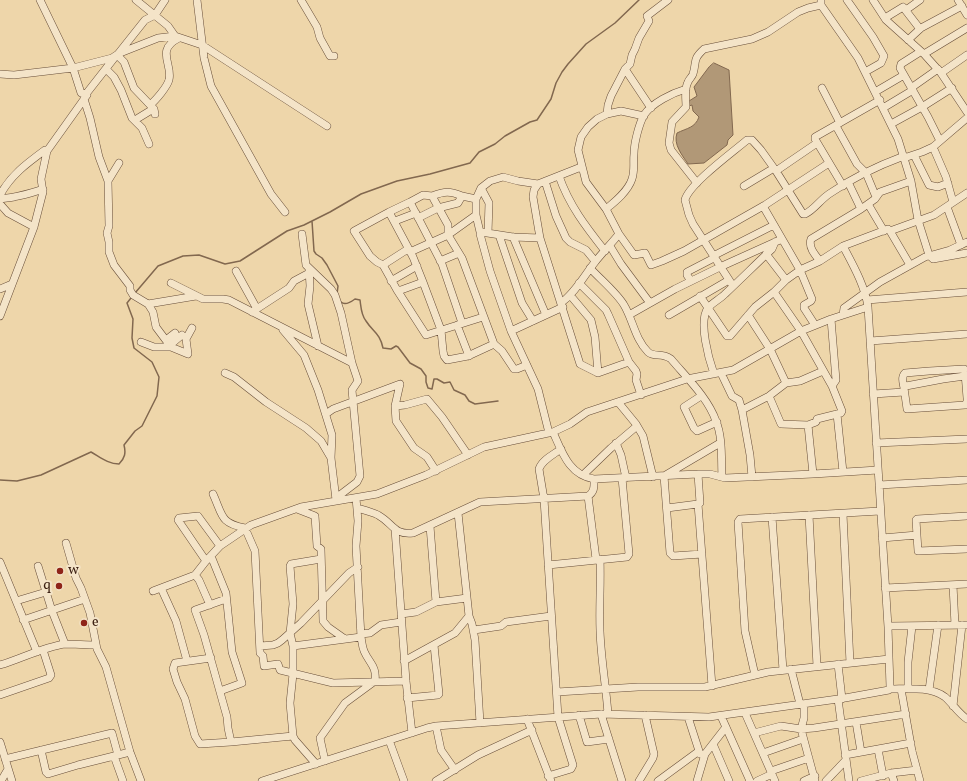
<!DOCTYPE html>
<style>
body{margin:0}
canvas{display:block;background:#eed6aa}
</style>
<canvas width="967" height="781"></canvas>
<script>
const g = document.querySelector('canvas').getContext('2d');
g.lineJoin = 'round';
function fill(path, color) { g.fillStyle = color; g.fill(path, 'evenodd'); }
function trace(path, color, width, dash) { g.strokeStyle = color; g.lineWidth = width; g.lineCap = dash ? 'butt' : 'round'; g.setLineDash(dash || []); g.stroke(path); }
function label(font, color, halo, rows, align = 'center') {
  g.font = font + ' Vollkorn,serif'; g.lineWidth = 4; g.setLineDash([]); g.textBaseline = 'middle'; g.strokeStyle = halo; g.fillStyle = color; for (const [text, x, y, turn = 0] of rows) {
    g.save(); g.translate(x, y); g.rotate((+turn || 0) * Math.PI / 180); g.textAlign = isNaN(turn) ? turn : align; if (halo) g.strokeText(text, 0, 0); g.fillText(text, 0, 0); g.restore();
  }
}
const water = new Path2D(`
 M714,63L729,70L733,135L728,140L727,145L704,163L688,164C682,155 673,144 677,133C687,128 695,128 699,117L693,111L692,105L689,106V101L697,96L694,87L709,67Z`);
const stream = new Path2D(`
 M312,221L314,251L316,254L322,258L327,265L338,286L337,294
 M135,293L158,266L183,256L199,255L225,264L240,261L287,231L304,225L330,212L361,194L397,181L430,174L470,163L479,152L495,144L505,136L530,122L537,120L551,99L556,83L562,72L568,64L586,44L615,23L639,0
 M341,302C345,306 351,302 355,299L360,300C361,307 361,315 366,321C373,332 380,333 383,348L391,349L396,346L398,347L410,363L421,369L426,376V382L428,388L432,389L434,379H437L444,383L450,382L454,390L465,395L469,401L475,404L498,401
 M0,480L17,481L41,475L91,452C100,457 108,464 119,464C125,458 126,453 124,445L135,431L142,426L157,396L159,377L152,362L134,348L132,338L133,319L127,303L131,298`);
const minor = new Path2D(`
 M40,0L73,68L81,93L86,94L115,57
 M136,0L168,26L175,36L202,45L327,126
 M197,0L204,58L211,86L271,194L285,212
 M301,0L317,27L320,38L330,56H334
 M821,0V5L858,58L898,139L911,181L918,220L929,255L933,259L967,253
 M847,0L873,37L884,56L881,63L865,72
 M873,0L886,20L924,54L941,73L967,112
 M958,0L967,15
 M906,10L920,0
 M885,18L903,7L920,29
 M908,40L921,28L962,6
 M920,52L901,64L900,68L928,117L940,141
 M120,53L158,38L175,36
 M924,54L967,28
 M117,55L124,62L134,88L154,109L155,114
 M106,69L114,77L121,90L132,118L142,128L149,144
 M625,69L651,108
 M941,73L967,55
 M0,74L14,75L73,68L112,58L118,54L145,20L155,15L165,0
 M822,88L840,123
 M911,88L938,69
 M875,92L904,75
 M84,99L90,118L99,157L108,181L119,163
 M150,105C156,100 167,87 169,80C173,64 155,50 179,38
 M883,108L913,90
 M607,114L608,105L611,96L625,69L630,64L632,55L635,49L639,38L649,21L647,16L668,0
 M644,116L621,111L607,114L597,119L588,127L581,137L578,150L586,182L606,209L619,234L634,255L645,253L651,265L662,261L684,251L765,205L829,163
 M135,120L153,109
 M891,124L922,107L952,88
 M836,126L857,164L866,173L876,197
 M933,147L946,177L953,202
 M914,155L929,185L938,187L948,183
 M904,158L922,152L933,147L967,118
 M581,167L538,184L534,190L533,197L540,238L580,364L598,373L629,362
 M776,171L817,143
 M559,176C569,205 586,227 605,251
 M108,181L109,226L107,233L109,242V252L114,265L130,286V290L133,295L148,304L196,296
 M545,181L556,216L566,238L570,242L586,250L595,261
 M848,182L861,209
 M697,183L671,150L669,143L672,122L686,107C686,99 684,89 688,82C689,79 692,77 693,74C697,61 692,60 704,49L752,39L768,32L798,12L808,8L821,5
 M744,186L774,168
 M843,186L815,139V137L880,100
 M481,188L489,203L488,233
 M0,195C11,175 26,164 45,150L47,151
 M462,196C450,191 445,191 432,196L448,225V235L462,258L494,344L502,351L514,369H517L527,365
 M0,199C4,198 9,198 14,197C23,195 33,193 43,189
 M410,202L423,195L432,196
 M0,204L8,213L34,227
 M868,204L884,231
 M763,206L800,270L812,299L811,301L804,305V308L815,325
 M947,207L961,245
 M606,209C616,201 628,191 632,179C635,170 633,162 634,154C634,143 639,124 644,115C652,103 672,93 686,89
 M389,212L354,231L370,256L377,262L383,265L397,290H401L423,282
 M418,218L438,208L458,203L462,196L476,199
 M395,221L416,213
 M890,231L910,265
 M480,232L476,215V199L481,188L490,181L503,177L518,181L538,184
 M302,234L306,265L331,289L335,295L341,313L352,363L358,381L352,390L360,476L357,482L336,498
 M499,235L522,303L533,321
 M513,237L546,315
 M540,238L513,237L481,232L480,234L490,271L511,331L538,389L549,433
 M610,246L621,264L650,303
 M843,246C853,265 865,286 868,307L888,627
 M410,252L448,235L476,215
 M766,254L786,280
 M713,256L774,225
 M440,261L459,253
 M820,261C815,255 808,247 811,239L861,209L875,199L880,192L911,181
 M383,265L408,249
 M590,268C600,279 617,293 624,305C633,320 635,339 648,352C655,358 661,352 671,359C687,378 708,398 716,421C723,438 721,459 722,477
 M309,269L310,286L308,304L318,346
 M236,271L257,309
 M391,281L417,266
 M691,281L687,275V272L714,258
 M171,283L203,299H223L229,300L352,363
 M579,283L606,310L608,314L629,362L636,371L637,374L636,380L641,395
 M733,286L693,224L689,215L685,200C689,184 733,152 747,140H752L761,150L776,171L803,214H805C814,210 820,200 829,194C852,178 877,166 904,156
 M0,289L12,284
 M397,290L426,335L483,317
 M774,292L801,331L832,386L842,411L841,413L817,419L816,422L808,425
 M570,295L591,320L595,337L598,373
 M700,296L727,336H730L755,307L774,292L786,280L800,270L820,261L843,246L888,229L890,231L934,215L967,193
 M867,300L967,292
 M561,303C575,293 584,276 595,262C602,253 611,244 619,234
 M252,312L289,288L294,281L309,273
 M629,315L675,289L720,267L782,239
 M669,315L729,280
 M748,315L770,349L786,383
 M843,315L844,308L880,282L925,257L950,250L967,242
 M0,316L34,227L43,192L41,179L47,151L87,95L86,94
 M831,319L836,380L832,386
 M462,323L442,264L410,202L389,212L413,257L423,282L441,330L443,351L444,356L447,360L468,356L494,344
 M457,325L469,356
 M283,330L304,355L318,390L332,435L331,458L336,500
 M511,331L563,307
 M166,340L175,333
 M870,341L967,334
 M141,342L154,347H171L156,327L153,312L148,304
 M170,345L182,335
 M171,347L188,354L186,339L192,328
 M225,373L234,377L266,402L306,428L321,441L331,458
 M721,373L732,396L739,400L742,410L750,455L752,477
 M965,373L967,398
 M714,374C709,360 698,321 708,308C712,303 720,299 725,294C741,279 756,264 772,249L775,242
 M965,376L943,379L906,386L904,388L907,409L965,405L967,402
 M904,388C903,383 901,377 905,373L929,371L964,369
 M873,394L904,392
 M701,396L684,407L694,428L697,431L717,422
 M769,396L781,424L808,425L813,474
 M618,402L636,424L643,436L653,477
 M395,406L405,405L427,399L442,417L468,455
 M742,410L769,396L786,383L800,381L823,371
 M326,414L333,409L400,384L395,406L396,421L414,448L427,457L436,471
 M837,414L843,472
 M553,432C562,452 569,475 594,479L698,474H710L725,478L813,474L878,470
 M616,443L621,455L626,478
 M876,443L967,439
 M583,475L611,448L637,426
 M879,485L967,480
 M213,494C223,516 220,523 245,528L255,551L260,653L263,656L264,666L278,664L280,670L333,683L406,681
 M588,496L596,559
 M698,504L712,686
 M357,508C364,510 372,512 378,515C394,524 393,535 413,533L480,502L588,496C595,492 594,486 594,479
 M667,508L698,504L700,503L698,474
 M297,509L315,516L317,546L321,549L323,621L328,627L345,639
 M458,513L469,616L472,624L475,640L480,723
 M843,514L850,663
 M809,515L817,666
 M967,516L917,519L916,520L918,551L967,549
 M772,517L783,670
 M430,526L436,602
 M395,529L406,681L412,733
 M882,538L917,535
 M66,543L76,578L81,588L90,613L97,649L106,667L130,752L141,781
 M702,554L673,556L670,553L664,476L720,443
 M211,556L226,593L232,652L242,683L220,691
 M600,559C601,583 599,607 600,631C601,659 606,686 608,714
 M206,561L178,520L179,518L198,516L220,546
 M0,562L37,652
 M548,565L627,557L629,554L622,478
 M38,566L52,611L65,644
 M195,575L199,580L210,605
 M953,585L955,625
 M161,588L176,621L187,661
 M885,588L967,584
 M153,591L195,575L206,561L220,546L251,525L301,507L377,494L426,475L484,447L553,432L570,424L587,412L687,379L733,370L801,331L831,319L868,307
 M226,599L195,610L204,635L227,717L228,728L231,742
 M16,601L46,592
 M401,614L416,612L436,602L467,598
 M23,620L85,599
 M474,630L501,626L506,622L551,616
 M361,634L370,633L381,625L401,622
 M260,646L273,645L278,643L282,640L301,623L349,573L358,567
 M293,646L361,637
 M211,658L175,663L173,669L177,682L185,699L195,736L200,744L231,742L293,736
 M404,661L455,633L469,616
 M838,664L842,699
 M0,665C21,659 43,647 65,644C75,644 86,645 96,645
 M791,669L800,704
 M755,675L745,631L738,522L740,519L880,511
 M890,689C907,689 930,686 945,697C953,704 958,713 967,719
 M901,689L912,751L920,781
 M908,689V662L912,626
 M929,690L938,625
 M557,692L638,687H705L768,672L889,659
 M0,695L49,678L51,675L43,650
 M407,698L438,695L439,694L434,645
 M838,699L849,781
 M804,704V718L801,729L815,781
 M953,706L962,625
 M745,713L775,781
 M601,714L622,781
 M579,715L587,742L609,739
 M721,716L750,781
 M688,717L700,754
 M527,719L551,781
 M856,722L861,752
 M436,726L441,750L455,770
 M754,733L781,726L801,729L814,728L906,714
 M389,740L404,781
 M0,742L12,781
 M713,744L729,781
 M878,749L883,776
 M41,750L46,772L48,774L78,765L130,752
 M763,753L803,739
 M845,755L911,743
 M114,756L123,781
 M5,759L112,733L118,755
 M325,761L320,738L345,703L375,681C377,666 369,663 364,651C362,646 362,642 361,637L356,546L358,521L356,498
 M316,764L295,740L293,736L290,703L293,674V646L290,633L293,604L290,566L291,564L321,559
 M771,771L809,758
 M891,773L894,781
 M548,776L571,769L573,765L558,717L544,499L539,469C542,460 553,455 561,449
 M1,781L8,769
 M262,781L427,728L436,726L601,714L709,717L845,698L889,690L890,687L888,627L890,626L967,625
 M436,781L478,755L532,730
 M639,781L653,758L654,754L645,715
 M658,781L699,751
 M697,781L705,754L726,727
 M757,781L772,774
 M804,781L815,776
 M826,781L846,760
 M861,781L891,773L917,770`);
const markers = [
 [60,571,4,"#8f2418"],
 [59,586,4,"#8f2418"],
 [84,623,4,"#8f2418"]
];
const poiNames = [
 ["w",68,571],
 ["q",51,586,"right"],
 ["e",92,623]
];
fill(water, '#b19877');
trace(water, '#82684f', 1);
trace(stream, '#82684f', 1.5);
trace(minor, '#684e39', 8);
trace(minor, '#f4e4c8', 7);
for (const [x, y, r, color] of markers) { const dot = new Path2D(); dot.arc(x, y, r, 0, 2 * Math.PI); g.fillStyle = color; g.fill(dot); trace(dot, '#f4e4c8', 1.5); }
label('14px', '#3c2013', '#f4e4c8', poiNames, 'left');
</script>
